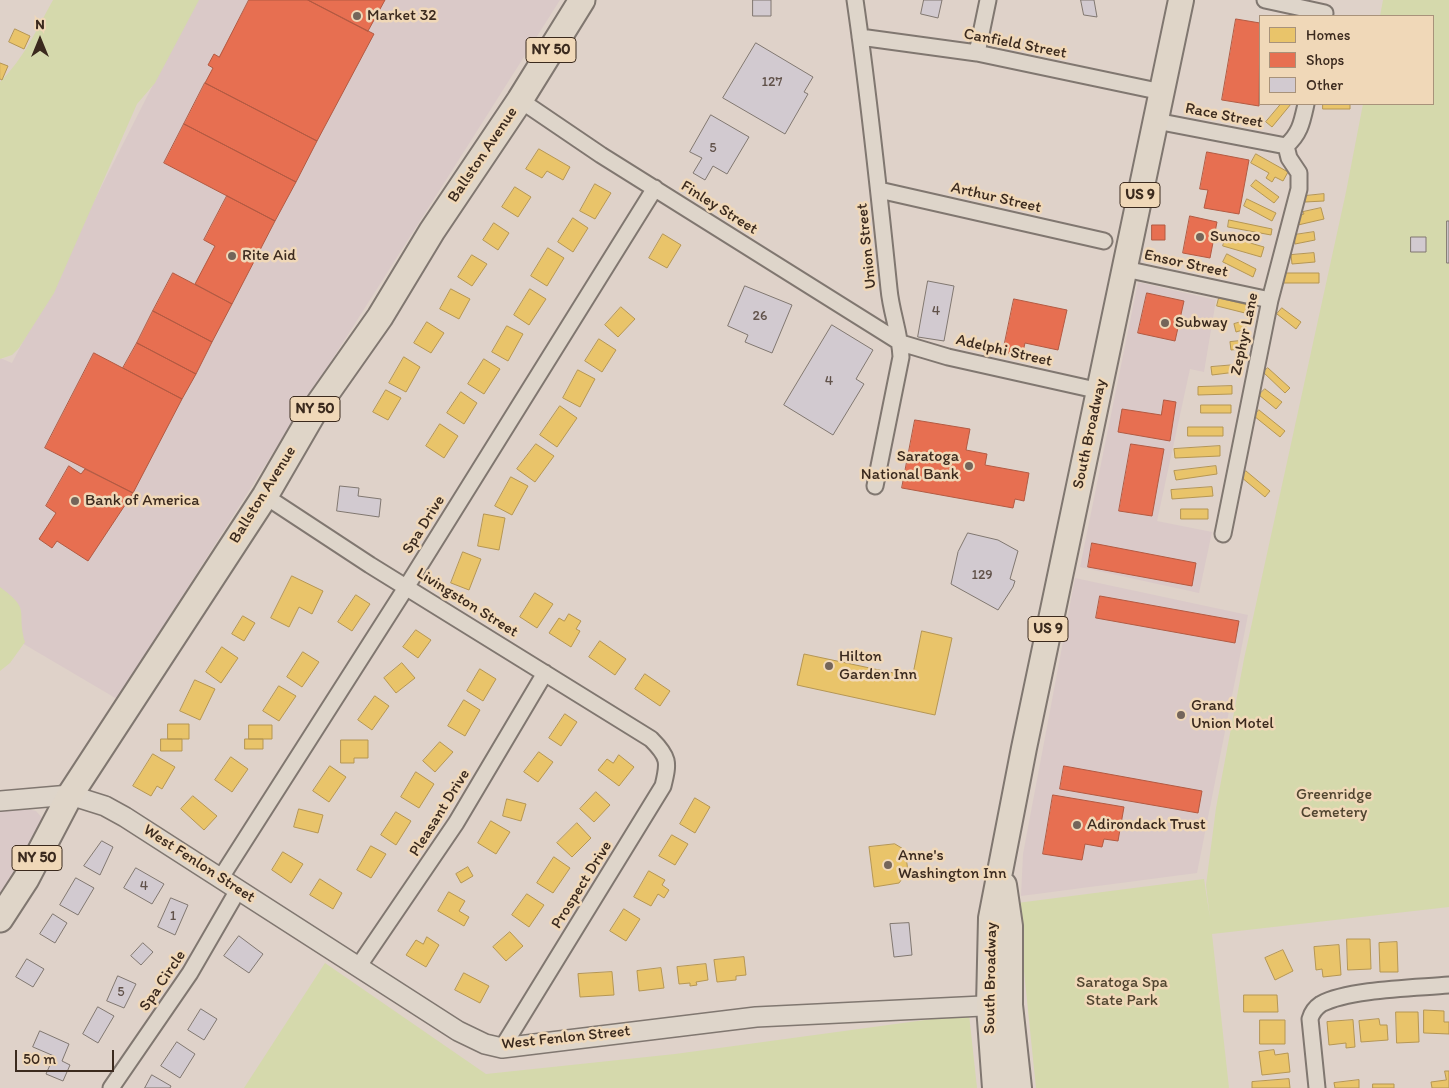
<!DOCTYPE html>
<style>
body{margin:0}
#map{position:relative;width:1449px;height:1088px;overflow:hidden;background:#dfd2c9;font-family:Itim,sans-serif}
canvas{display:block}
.legend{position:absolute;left:1259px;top:15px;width:175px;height:90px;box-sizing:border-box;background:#f0d8b8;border:1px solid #a8927a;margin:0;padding:6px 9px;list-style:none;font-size:15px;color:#3b2a1e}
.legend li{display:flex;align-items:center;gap:10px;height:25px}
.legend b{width:25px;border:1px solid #a8927a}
.north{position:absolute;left:15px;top:15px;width:50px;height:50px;-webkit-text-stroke:4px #f0d8b8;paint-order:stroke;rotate:0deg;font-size:14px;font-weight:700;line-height:20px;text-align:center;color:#3b2a1e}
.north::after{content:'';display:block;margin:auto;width:18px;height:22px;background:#3b2a1e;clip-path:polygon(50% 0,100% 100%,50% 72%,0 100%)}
.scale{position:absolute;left:15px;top:1050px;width:99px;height:22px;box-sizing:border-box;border:2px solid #3b2a1e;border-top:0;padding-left:6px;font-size:15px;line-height:18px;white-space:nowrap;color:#3b2a1e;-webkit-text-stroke:4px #f0d8b8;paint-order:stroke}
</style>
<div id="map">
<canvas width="1449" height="1088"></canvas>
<ul class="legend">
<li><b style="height:14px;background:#e9c46a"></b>Homes</li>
<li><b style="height:14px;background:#e76f51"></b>Shops</li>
<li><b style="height:14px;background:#d2cad0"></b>Other</li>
</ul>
<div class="north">N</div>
<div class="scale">50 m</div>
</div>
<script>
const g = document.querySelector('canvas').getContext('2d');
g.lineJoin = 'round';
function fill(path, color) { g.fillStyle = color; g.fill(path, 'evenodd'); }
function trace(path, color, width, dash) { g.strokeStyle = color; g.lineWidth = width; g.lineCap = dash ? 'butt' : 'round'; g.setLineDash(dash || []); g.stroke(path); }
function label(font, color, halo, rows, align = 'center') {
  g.font = font + ' Itim,sans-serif'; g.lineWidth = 5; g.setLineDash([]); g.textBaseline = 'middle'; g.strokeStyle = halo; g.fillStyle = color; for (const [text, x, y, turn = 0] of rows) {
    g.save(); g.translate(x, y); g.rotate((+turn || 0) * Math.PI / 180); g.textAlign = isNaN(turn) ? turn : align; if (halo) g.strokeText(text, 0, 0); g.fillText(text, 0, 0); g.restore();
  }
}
const built = new Path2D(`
 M196,0H560L117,699L0,630V358L12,363Z
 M1138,282L1216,300L1204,372L1190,369L1157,521L1212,532L1199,593L1080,567Z
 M1075,578L1248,615L1197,873L1021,896L1023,854Z
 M22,808L36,811L45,821L0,902V810Z`);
const green = new Path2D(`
 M53,0H199L155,83L137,104L54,293L19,348L12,355L0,359V82C24,58 37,29 53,0Z
 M1383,0H1449V907L1212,934L1229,1088H1036L1017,903L1204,879L1210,918L1206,885L1216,808L1244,659L1346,192L1363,104H1433V16H1380Z
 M0,587C32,611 16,609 25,642L10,663L0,671Z
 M325,963L486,1074L675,1054L969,1014L977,1088H244Z`);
const homes = new Path2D(`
 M15,29L30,36L24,49L9,42Z
 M0,63L8,66L2,80L0,79Z
 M1281,104H1291L1272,127L1266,122Z
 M1323,104H1350V109H1323Z
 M539,149L570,167L563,180L547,171L542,178L526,169Z
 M1256,154L1288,172L1283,181L1275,177L1272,182L1266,178L1269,173L1251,163Z
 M1256,180L1279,197L1274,203L1251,186Z
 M595,184L611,193L595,219L580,211Z
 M515,187L531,197L518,217L502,207Z
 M1324,194V201L1305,202V196Z
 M1247,199L1276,213L1272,221L1244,206Z
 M1321,208L1324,219L1298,225L1296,216L1304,214L1303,212Z
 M573,218L588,228L573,252L558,242Z
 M1229,220L1272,229L1271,235L1228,227Z
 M494,223L509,233L498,250L483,240Z
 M1314,232L1315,240L1295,244L1294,235Z
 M663,234L681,245L667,268L649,258Z
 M1226,236L1264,247L1261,257L1223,246Z
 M548,248L564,258L547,286L531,276Z
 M1314,253L1315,262L1292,264L1291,255Z
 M1227,254L1256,269L1253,277L1223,262Z
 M472,255L487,264L472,286L458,277Z
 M1284,273H1319V283H1284Z
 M451,289L470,299L459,319L440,309Z
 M530,289L546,299L529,325L514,315Z
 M1219,298L1248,305L1245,313L1217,306Z
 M621,307L635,319L618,337L605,325Z
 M1282,308L1301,322L1296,329L1277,314Z
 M1245,321L1246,329L1236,332L1234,324Z
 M427,322L444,333L431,353L414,343Z
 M507,326L523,334L508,361L492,352Z
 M599,339L616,350L602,372L585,361Z
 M1240,341L1241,349L1231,350L1230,342Z
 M404,357L420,367L406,392L389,383Z
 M484,359L500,369L484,394L468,384Z
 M1235,365L1236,372L1212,375L1211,367Z
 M1268,368L1290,388L1285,393L1263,372Z
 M578,370L595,379L580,407L563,398Z
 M1232,386V394L1198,395V387Z
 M1265,389L1282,402L1276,409L1259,395Z
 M386,390L401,398L388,420L373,412Z
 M461,392L477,403L464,424L447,413Z
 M1201,405H1231V413H1201Z
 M560,406L577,418L557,447L540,435Z
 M1259,410L1285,431L1280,437L1254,416Z
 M440,424L458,436L444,458L426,446Z
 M1188,427H1223V436H1188Z
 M536,444L554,456L535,482L517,469Z
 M1220,446V456L1175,458L1174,449Z
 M1216,466L1217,474L1176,480L1174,471Z
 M1246,471L1270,491L1265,497L1241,477Z
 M511,477L528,486L512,515L495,506Z
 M1212,487L1213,496L1172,499L1171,490Z
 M1181,509H1208V519H1181Z
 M484,514L505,518L499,550L478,546Z
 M463,552L481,559L469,590L451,583Z
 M292,576L323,591L312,614L299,607L289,627L271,618Z
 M535,593L553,604L537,628L520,617Z
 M356,595L370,604L352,631L338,622Z
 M569,614L581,621L576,629L580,631L571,647L549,633L559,618L564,621Z
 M243,616L255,623L244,641L232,634Z
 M416,630L431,640L418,658L403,647Z
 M922,631L952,638L935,715L797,685L804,654L912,677Z
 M600,641L626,659L615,675L589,657Z
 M222,647L238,658L221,683L206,672Z
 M303,652L319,662L302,687L287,677Z
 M402,663L415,678L396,693L384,678Z
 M480,669L496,679L483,701L467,691Z
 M645,674L670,691L660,706L635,689Z
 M195,680L215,689L200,720L180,711Z
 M279,686L296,696L279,721L263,711Z
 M375,696L389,706L372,730L358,720Z
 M464,700L480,710L465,736L448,726Z
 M565,714L577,722L561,746L549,738Z
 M168,724H189V739H168Z
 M249,725H272V739H249Z
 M161,739H182V751H161Z
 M245,739H263V749H245Z
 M341,740H368V758H354V763H341Z
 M440,742L453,752L435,772L423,761Z
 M539,752L553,762L538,782L524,772Z
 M153,754L175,767L162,789L157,786L151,796L133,786Z
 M619,755L634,767L619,786L598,770L607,759L613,763Z
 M231,757L248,769L232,792L215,780Z
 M330,766L346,777L329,802L313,791Z
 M416,772L434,784L419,808L401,797Z
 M596,792L610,805L594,822L580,809Z
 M193,796L217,816L204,830L181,809Z
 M695,798L710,807L695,833L680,824Z
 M507,799L526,804L521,821L503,816Z
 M299,809L323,815L318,833L294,827Z
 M396,812L411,821L396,845L381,835Z
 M491,821L510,832L496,854L478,843Z
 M577,823L591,838L572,857L557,843Z
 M672,835L688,844L675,865L659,856Z
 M895,844L905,850L908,871L899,883L874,887L869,847Z
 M371,846L386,854L371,878L357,870Z
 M283,852L303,864L291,883L272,870Z
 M554,857L570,868L553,893L537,883Z
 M468,867L473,876L461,883L456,874Z
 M649,871L665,880L662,885L669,890L664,898L658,894L651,906L634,897Z
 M320,879L342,893L333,909L310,895Z
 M449,892L465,901L459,911L469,917L464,926L438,911Z
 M527,894L544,905L529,927L512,915Z
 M624,909L640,919L626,941L610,931Z
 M510,932L523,946L506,961L493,947Z
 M427,937L439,945L426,967L406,955L416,940L423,944Z
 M1347,939H1370L1371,969L1348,970Z
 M1397,942L1398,972H1380L1379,943Z
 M1339,945L1341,975L1323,977L1322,969L1316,970L1314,947Z
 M1283,950L1293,971L1275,980L1265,958Z
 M744,957L746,975L736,976V980L717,982L714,960Z
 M706,964L708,980L696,982L697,985L690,986V983L679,984L677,967Z
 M661,968L664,988L639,991L637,971Z
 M612,972L614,995L580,997L578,974Z
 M464,973L489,986L480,1003L455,990Z
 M1244,995H1277L1278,1012H1244Z
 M1424,1010L1444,1011V1022H1449V1034L1424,1033Z
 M1396,1012H1418L1419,1042L1397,1043Z
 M1379,1019L1380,1025H1387L1388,1040L1361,1042L1359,1021Z
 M1260,1020H1285V1044H1260Z
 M1353,1020L1355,1047L1346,1048V1043L1329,1045L1327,1022Z
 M1274,1050L1275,1055L1288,1053L1290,1072L1262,1075L1259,1052Z
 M1445,1071H1449V1088H1432L1431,1082L1446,1080Z
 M1289,1079L1290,1088H1252V1082Z
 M1359,1080V1088H1335L1334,1083Z
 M1373,1084H1394V1088H1373Z`);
const shops = new Path2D(`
 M249,0H308L374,34L317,141L205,83L213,68L208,65L214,54L219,57Z
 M308,0H385L368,31Z
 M1236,19L1260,23L1259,106L1222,100Z
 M205,83L317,141L296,182L184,124Z
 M184,124L296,182L275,221L164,163Z
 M1207,152L1249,160L1239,214L1204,208L1208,190L1200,189Z
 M227,196L275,221L232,304L195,284L215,246L204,240Z
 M1190,216L1217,222L1210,258L1183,253Z
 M1152,225H1165V240H1152Z
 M173,273L232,304L212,342L153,311Z
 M1147,293L1184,301L1175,341L1138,333Z
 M1014,299L1067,310L1058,350L1025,343L1022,356L1003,352Z
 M153,311L212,342L196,374L137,343Z
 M137,343L196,374L182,399L123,368Z
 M94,353L182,399L133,493L45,448Z
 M1164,400L1176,402L1170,441L1118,432L1122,409L1161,415Z
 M915,420L970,429L966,450L987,454L985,465L1029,473L1024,501L1015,499L1013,508L902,488Z
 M1131,444L1164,449L1152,516L1119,511Z
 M69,466L81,474L85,469L133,493L88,561L57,541L52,548L39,539L56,513L46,506Z
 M1092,543L1196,563L1192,586L1088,567Z
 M1100,596L1239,621L1235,643L1096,618Z
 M1064,766L1202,791L1198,813L1060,789Z
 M1053,795L1124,807L1118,841L1104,839L1102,847L1085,844L1082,860L1043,854Z`);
const building = new Path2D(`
 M753,0H771V16H753Z
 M924,0H942L938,18L921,14Z
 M1081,0H1094L1097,17L1084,15Z
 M756,43L813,77L804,92L808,94L785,134L723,98Z
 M711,115L749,137L727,174L713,166L705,180L693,173L702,158L690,152Z
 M1447,221H1449V263H1447Z
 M1411,237H1426V252H1411Z
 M928,281L954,286L944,341L918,337Z
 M745,286L792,305L772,353L745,342L748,335L728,326Z
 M832,325L873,350L856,379L864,384L833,435L784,405Z
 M340,486L359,488L358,496L381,499L379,517L337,511Z
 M968,533L998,540L1018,551L1010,579L1015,581L1013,587L998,610L951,584L958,552Z
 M102,841L113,847L100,875L84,866Z
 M136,868L164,884L152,904L124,888Z
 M76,878L94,888L78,915L60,905Z
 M171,898L188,905L175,935L158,927Z
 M53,914L67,923L55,943L40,934Z
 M909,923L912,955L894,957L890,924Z
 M239,936L263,954L249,973L224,956Z
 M143,943L153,952L141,965L131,956Z
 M27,959L44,969L33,987L16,977Z
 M118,976L136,984L124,1008L107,1001Z
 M98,1007L114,1016L98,1043L83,1034Z
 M201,1009L217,1019L204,1040L188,1030Z
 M40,1031L69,1044L62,1061L70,1065L63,1081L46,1074L54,1056L33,1047Z
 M177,1042L195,1054L180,1078L161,1066Z
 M152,1075L171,1086L170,1088H145Z`);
const minor = new Path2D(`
 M855,0C869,96 879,192 889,289C891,312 900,333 901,357L875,486
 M1265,0L1325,13L1324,16
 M860,37L977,53L1162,92
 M977,53L988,0
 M520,100L601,155L901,343L948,357L1100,391
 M1156,121L1286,146
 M1286,146C1300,134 1302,122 1306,104
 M879,190L1104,241
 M1125,269L1270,300
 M265,496L370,565L651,739C669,757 669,762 663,786L502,1048
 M1223,534L1270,300L1299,189V173L1289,158L1286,146
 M220,879L407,586L655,188
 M358,967L456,823L545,673
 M111,1088L190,973L238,890
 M1317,1088L1310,1019C1312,1012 1315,1008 1321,1004C1349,989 1416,988 1449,985`);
const tertiary = new Path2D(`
 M0,801L70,795L105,806L125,817L458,1031L485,1044L502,1048L756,1017L1003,1005`);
const primary = new Path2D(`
 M1004,885L1010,926V1005L1019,1088
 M995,1088L989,1006L991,918L1024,748L1181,0`);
const trunk = new Path2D(`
 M0,919L26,879L70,795L265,496L316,408L380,317L432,231L520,100L582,0`);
const markers = [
 [357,16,5,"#74655a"],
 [1200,237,5,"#74655a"],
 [232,256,5,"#74655a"],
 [1165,323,5,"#74655a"],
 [969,466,5,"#74655a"],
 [75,501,5,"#74655a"],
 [829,666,5,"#74655a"],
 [1181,715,5,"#74655a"],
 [1077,825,5,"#74655a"],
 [888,865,5,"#74655a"]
];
const numberNames = [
 ["127",772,82],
 ["5",713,148],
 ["4",936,311],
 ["26",760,316],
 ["4",829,381],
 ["129",982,575],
 ["4",144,886],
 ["1",173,916],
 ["5",121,992]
];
const shields = [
 [551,50,50],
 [1140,195,40],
 [315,409,50],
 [1048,629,40],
 [37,858,50]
];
const shieldNames = [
 ["NY 50",551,50],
 ["US 9",1140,195],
 ["NY 50",315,409],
 ["US 9",1048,629],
 ["NY 50",37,858]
];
const poiNames = [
 ["Market 32",367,16],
 ["Sunoco",1210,237],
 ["Rite Aid",242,256],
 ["Subway",1175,323],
 ["Saratoga",959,457,"right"],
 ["National Bank",959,475,"right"],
 ["Bank of America",85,501],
 ["Hilton",839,657],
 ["Garden Inn",839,675],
 ["Grand",1191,706],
 ["Union Motel",1191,724],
 ["Adirondack Trust",1087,825],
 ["Anne's",898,856],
 ["Washington Inn",898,874]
];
const streetNames = [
 ["Canfield Street",1015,44,11],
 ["Race Street",1224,116,11],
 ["Ballston Avenue",483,155,-56],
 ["Arthur Street",996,198,13],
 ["Finley Street",719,208,32],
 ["Union Street",867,246,-96],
 ["Ensor Street",1186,264,12],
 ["Zephyr Lane",1245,334,-78],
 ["Adelphi Street",1004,351,13],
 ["South Broadway",1090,434,-78],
 ["Ballston Avenue",263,495,-58],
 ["Spa Drive",424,525,-58],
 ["Livingston Street",467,603,32],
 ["Pleasant Drive",440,813,-58],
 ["West Fenlon Street",199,864,33],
 ["Prospect Drive",582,885,-58],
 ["South Broadway",991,978,-89],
 ["Spa Circle",163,981,-56],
 ["West Fenlon Street",566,1038,-6]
];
const parkNames = [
 ["Greenridge",1334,795],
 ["Cemetery",1334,813],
 ["Saratoga Spa",1122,983],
 ["State Park",1122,1001]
];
fill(built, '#dac9c8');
fill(green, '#d5d9ac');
fill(homes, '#e9c46a');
trace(homes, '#b59653', 1);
fill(shops, '#e76f51');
trace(shops, '#b35a42', 1);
fill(building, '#d2cad0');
trace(building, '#807770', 1);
trace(minor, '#807770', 19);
trace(tertiary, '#807770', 22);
trace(primary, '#807770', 28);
trace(trunk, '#807770', 29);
trace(minor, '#ded5ca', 15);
trace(tertiary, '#ded5ca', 19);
trace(primary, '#dfd5c8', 24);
trace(trunk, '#dfd5c8', 25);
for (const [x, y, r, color] of markers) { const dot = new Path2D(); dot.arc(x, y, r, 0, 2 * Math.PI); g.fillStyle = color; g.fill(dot); trace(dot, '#f0d8b8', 2); }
label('14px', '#61524a', null, numberNames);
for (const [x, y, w] of shields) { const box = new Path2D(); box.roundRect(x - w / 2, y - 12.5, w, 25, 4); g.fillStyle = '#f0d8b8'; g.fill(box); trace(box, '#3b2a1e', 1); }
label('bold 15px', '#3b2a1e', null, shieldNames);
label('16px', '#3b2a1e', '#f0d8b8', poiNames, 'left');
label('16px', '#3b2a1e', '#f0d8b8', streetNames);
label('16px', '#514530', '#f0d8b8', parkNames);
</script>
